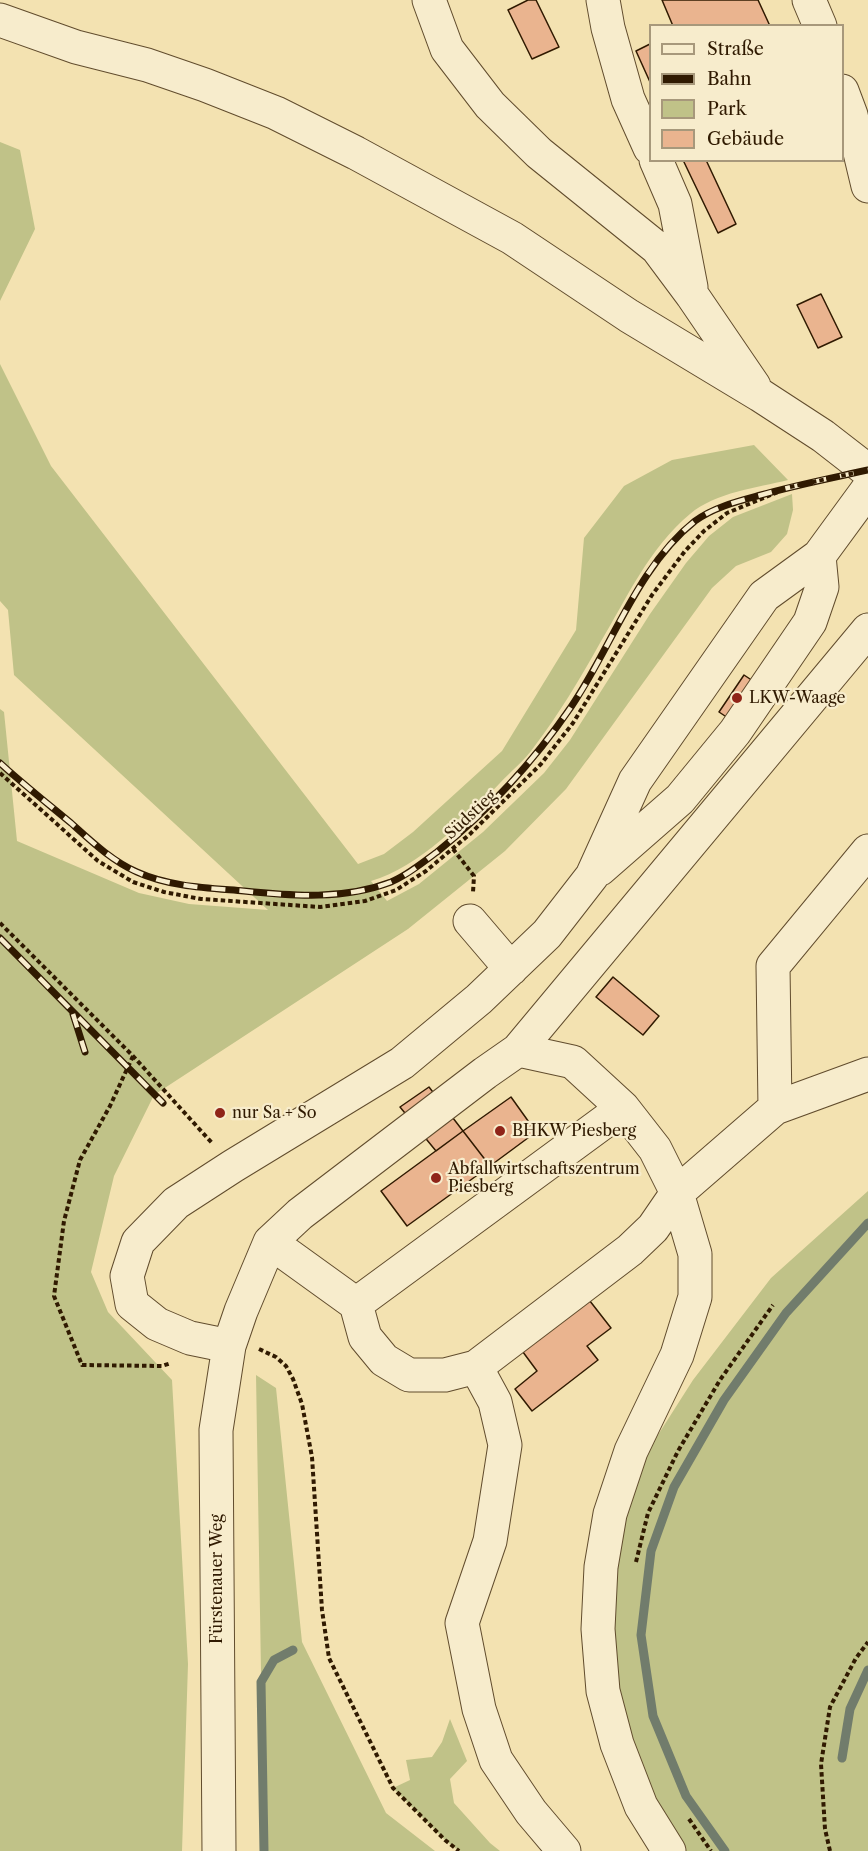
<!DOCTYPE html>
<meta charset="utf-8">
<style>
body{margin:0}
#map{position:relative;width:868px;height:1851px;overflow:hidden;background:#f3e2b1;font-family:"Libre Caslon Text",serif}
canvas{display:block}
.legend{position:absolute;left:649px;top:24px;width:195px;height:138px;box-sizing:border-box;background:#f7eccc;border:2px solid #a7987b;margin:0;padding:8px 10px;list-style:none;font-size:18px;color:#301a01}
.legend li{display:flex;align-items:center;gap:12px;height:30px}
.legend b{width:30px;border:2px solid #a7987b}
</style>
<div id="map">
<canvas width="868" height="1851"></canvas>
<ul class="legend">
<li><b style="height:8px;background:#f7eccc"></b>Straße</li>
<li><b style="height:8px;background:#301a01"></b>Bahn</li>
<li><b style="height:16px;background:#c0c288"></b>Park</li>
<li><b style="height:16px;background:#eab48f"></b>Gebäude</li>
</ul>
</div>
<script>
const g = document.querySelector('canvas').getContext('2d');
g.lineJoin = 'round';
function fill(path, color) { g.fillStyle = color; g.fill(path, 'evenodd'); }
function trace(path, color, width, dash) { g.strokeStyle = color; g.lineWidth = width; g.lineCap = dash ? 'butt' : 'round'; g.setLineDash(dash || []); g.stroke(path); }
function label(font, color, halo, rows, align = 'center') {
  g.font = font + ' "Libre Caslon Text",serif'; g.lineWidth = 4.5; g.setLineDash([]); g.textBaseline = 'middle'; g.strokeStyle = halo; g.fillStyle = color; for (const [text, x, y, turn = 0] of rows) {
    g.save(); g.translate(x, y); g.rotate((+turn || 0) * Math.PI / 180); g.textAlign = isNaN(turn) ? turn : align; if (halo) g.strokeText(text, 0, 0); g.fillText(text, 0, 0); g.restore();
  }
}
const green = new Path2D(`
 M0,142L20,150L35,229L0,301Z
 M0,364L51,466L358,864L384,854L413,832L502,751L576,630L584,538L624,486L672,460L754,445L788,480C757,488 716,492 690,514C649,548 627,598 600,643C580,679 559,714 534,747C525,760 511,771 500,783C465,819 420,867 371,881L387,901L419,884L483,832L544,773L570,740L650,614L686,563L709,536L733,517L792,494L793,510L787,534L771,552L736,566L712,588L566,789L505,851L408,929L154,1095L114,1176L91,1272L108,1312L172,1380L188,1664L182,1851H0V709L4,712L17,841L139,893L189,904L268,910L14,675L8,610L0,601Z
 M868,1191V1851H686L662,1819L620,1716L608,1627L618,1542L642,1460L693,1380L771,1278Z
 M256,1375L276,1388L302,1642L386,1813L435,1851H264Z
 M450,1719L467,1761L450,1779L454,1803L490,1843L500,1851H459L445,1840L393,1788L410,1780L406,1760L432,1757L442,1742Z`);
const stream = new Path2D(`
 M842,1758L850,1709L868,1670
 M264,1851L261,1682L274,1660L293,1650
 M725,1851L686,1796L653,1716L641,1635L651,1551L674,1487L724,1400L786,1313L868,1223`);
const building = new Path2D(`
 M528,0H536L559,47L532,59L508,10Z
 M662,0H758L770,26H673Z
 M650,44V82L636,51Z
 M683,160H706L736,224L718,233Z
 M821,294L842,337L818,348L797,305Z
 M744,675L756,683L731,720L719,712Z
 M613,977L659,1016L643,1035L596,997Z
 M429,1087L463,1131L436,1151L400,1107Z
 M511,1097L536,1132L490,1166L463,1131Z
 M463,1131L490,1166L407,1226L381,1191Z
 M586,1296L611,1328L587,1346L598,1360L532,1411L515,1389L537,1371L520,1348Z`);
const path = new Path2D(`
 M0,773L98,861L133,882L164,892L201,899L320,907L365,901L396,890L426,871L470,834L541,764L573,723L652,595L685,551L704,531L727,513L790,487
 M453,849L474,876L473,892
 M0,923L133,1056L212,1143
 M133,1056L110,1106L80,1160L64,1221L54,1296L82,1365L162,1366L171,1363
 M259,1349L276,1357L286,1366L293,1379L302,1404L312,1457L322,1610L329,1658L393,1788L445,1840L459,1851
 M636,1562L648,1513L678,1451L720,1380L773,1305
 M689,1819L711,1851
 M830,1851L825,1829L821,1764L830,1707L856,1658L868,1642`);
const minor = new Path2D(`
 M429,0L447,49L490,105L539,153L657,248L692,295L754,386
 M603,0L608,28L628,99L650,148
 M809,0L820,26
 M0,20L76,47L147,65L205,85L276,113L356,153L512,238L629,316L760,395L823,436L868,471
 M842,91L851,115L868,186
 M656,160L675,204L691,287
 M600,869L680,799L735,732L810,622L822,587L819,556
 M470,921L511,969
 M518,1050L573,1062L623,1108L655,1149L677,1193L695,1254V1297L677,1355L631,1451L610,1514L601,1567L598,1629L603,1691L617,1744L641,1806L669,1851
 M775,1108L868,1074
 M270,1242L356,1304L365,1337L384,1360L409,1375H445L476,1367L630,1250L653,1228L677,1193L775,1108L773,966L868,851
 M356,1304L623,1108
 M229,1346L190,1338L157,1324L132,1304L127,1276L138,1242L176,1203L233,1166L402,1063L479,999L547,934L592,876L635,781L764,596L819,556L868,489
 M476,1367L495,1402L505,1445L490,1541L462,1623L479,1709L496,1760L531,1812L564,1851
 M219,1851L216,1430L229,1346L241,1311L270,1242L300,1214L485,1073L518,1050L868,630`);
const rail = new Path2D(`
 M0,763C23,784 47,803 71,823C91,841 112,861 137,872C170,887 209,888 244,891C293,896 344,900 391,882C408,875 423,862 437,852C488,811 534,761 571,707C612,647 637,567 695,521C714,507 739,501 761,495C796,485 832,478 868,470
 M0,938L163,1103
 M73,1014L85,1052`);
const pathBridge = new Path2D(`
 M790,487L868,470`);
const markers = [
 [737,698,6,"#8f2418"],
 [220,1113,6,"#8f2418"],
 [500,1131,6,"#8f2418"],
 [436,1178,6,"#8f2418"]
];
const poiNames = [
 ["LKW-Waage",749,698],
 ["nur Sa + So",232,1113],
 ["BHKW Piesberg",512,1131],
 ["Abfallwirtschaftszentrum",448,1169],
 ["Piesberg",448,1187]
];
const streetNames = [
 ["Südstieg",471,815,-43],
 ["Fürstenauer Weg",217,1579,-90]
];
fill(green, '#c0c288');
trace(stream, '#717c6c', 9);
fill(building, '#eab48f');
trace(building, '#301a01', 1.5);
trace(minor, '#614c2d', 35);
trace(path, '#301a01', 4, [4.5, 3]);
trace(minor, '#f7eccc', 33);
trace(rail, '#301a01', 7);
trace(rail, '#f7eccc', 4.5, [14]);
trace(pathBridge, '#301a01', 4, [4.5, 3]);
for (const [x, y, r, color] of markers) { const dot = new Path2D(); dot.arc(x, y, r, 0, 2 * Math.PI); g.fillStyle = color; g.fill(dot); trace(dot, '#f7eccc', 2); }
label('16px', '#301a01', '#f7eccc', poiNames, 'left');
label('16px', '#301a01', '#f7eccc', streetNames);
</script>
